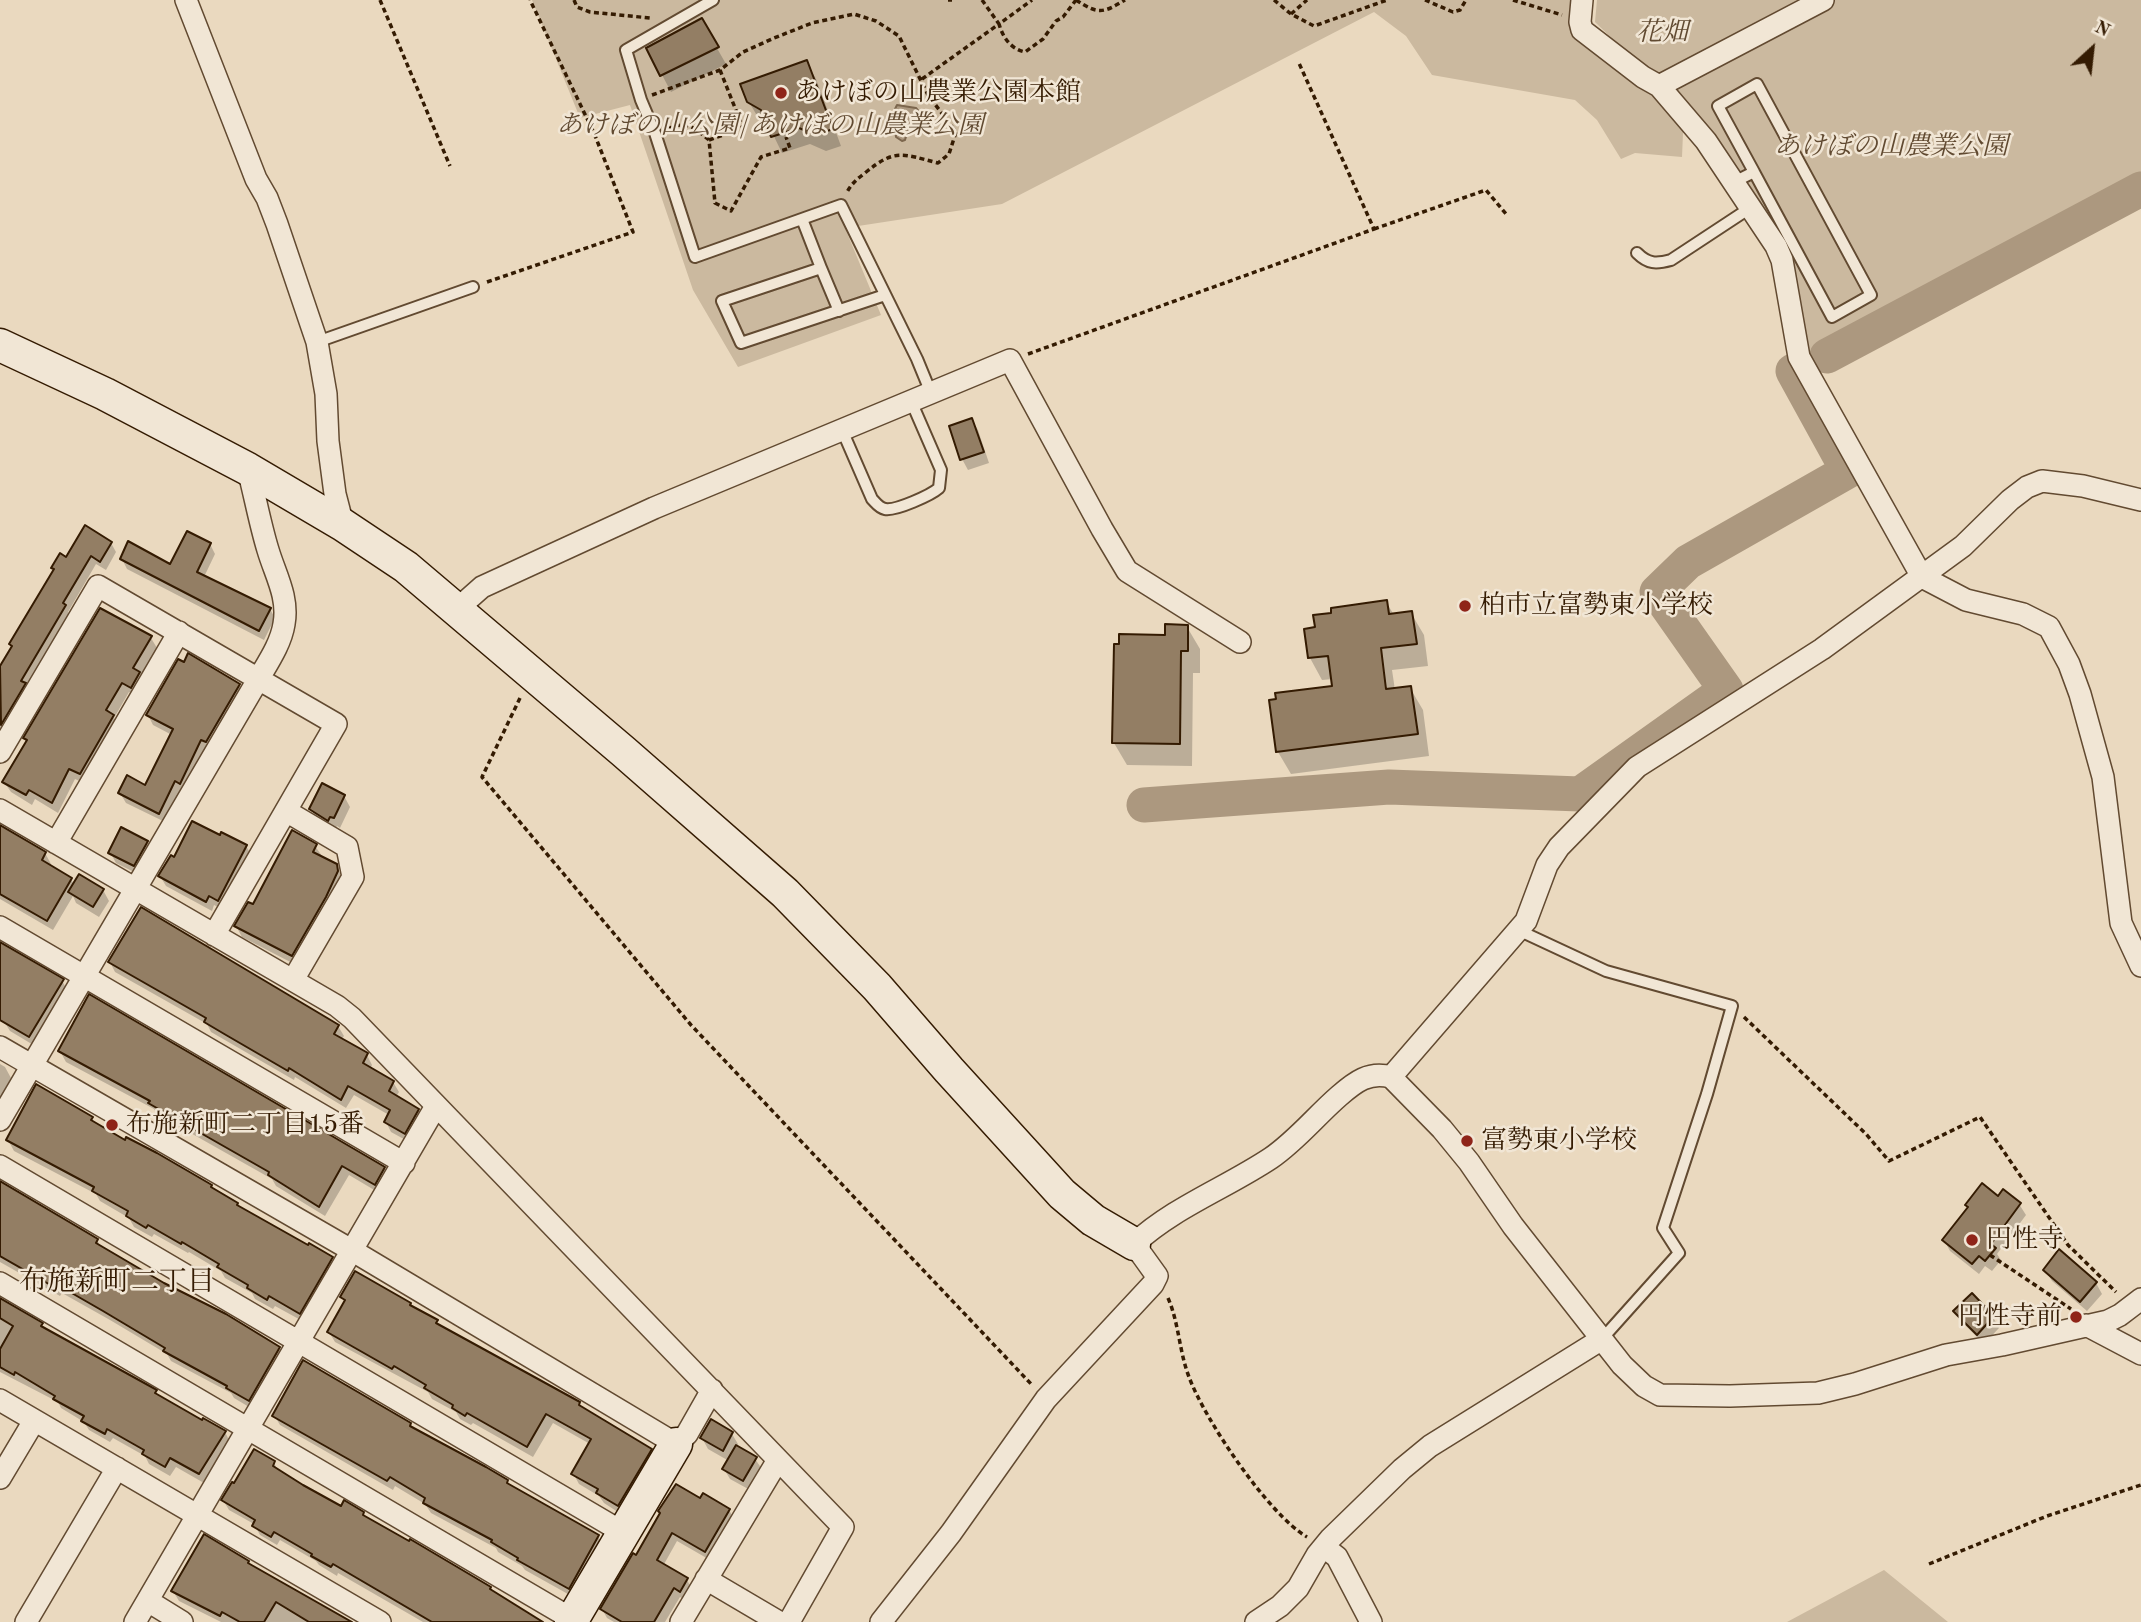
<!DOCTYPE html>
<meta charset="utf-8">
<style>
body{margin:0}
#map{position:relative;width:2141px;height:1622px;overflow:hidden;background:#ead9bf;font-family:"Old Standard TT",serif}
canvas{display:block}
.north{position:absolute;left:2057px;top:14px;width:70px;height:70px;-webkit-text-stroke:5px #f1e6d5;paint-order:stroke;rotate:27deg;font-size:19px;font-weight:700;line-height:28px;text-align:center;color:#341b02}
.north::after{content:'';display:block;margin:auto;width:24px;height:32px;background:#341b02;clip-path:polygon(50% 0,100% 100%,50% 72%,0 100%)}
</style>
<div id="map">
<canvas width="2141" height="1622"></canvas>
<div class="north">N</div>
</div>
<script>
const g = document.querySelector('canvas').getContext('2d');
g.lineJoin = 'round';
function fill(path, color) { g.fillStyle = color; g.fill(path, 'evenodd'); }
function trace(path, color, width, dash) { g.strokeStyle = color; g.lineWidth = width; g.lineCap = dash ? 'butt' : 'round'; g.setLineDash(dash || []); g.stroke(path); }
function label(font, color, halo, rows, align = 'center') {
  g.font = font + ' "Old Standard TT","Noto Serif JP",serif'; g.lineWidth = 5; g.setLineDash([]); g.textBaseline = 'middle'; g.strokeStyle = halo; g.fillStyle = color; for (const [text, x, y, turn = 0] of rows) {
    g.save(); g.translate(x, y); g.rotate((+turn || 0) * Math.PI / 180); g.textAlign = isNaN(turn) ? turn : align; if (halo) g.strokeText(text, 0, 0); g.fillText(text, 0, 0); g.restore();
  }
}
const green = new Path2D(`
 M532,0H1576L1574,10L1647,85L1687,131L1683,133L1682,157L1635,153L1621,159L1597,120L1575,100L1432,75L1406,36L1374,12L1002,204L845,228L881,315L738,367L693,290L630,105L580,118Z
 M1597,0H2141V184L1806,356L1782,252L1639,65L1595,22Z
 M1884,1570L1948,1622H1787Z`);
const water = new Path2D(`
 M897,105L916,108L921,114L919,126L913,131L908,130L905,140L902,141L896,137C894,126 899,119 895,109Z`);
const shadow = new Path2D(`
 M701,20L726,64L671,92L648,48Z
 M806,62L816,79L841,146L826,151L810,144L782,153L768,124L759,119L749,102Z
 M972,420L978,430L989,463L968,470L962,459Z
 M111,543L116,552L106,570L96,564L68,612L70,616L0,741V669L13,647L11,644L55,571L53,568L67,559Z
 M210,544L215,554L204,577L270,609L275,618L264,640L127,569L122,559L171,566Z
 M1386,602L1394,615L1411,613L1424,635L1428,666L1392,670L1395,690L1410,688L1423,710L1429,756L1291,774L1278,752L1271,702L1334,687L1333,679L1322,680L1310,658Z
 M1187,627L1200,649V673H1193L1192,766L1127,765L1114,743L1166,637Z
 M151,638L157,648L141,676L145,684L137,698L129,692L114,718L119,727L86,784L75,779L58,813L35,799L32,805L11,792L4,782L28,742L25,738Z
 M239,685L245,695L185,792L181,790L165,822L126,803L120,793L146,787L172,735L153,725L148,715Z
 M344,796L350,807L340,828L337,826L335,830L317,820L311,809Z
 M0,827L45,853L51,864L49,866L71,879L74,885L103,890L109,901L99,917L76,903L73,896L53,930L0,899Z
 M146,842L153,853L140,875L116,863L110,852Z
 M246,846L252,856L224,910L214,905L212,911L166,886L160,876L175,859Z
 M315,846L322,856L336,865L342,877L298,966L242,937L236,926Z
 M0,945L62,981L68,991L35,1046L10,1031L5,1023L0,1020Z
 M110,962L338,1026L344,1036L341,1040L367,1055L372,1065L370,1069L393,1082L399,1092L396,1097L418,1110L424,1120L411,1143L391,1132L386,1122L389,1115L354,1095L346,1108L295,1077L294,1080L211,1032L207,1024L115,972Z
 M60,1051L384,1168L390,1179L381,1194L349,1175L325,1216L276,1186L272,1179L157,1114L154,1109L66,1062Z
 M0,1064L5,1067L11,1078L0,1098Z
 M92,1118L96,1125L211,1186L214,1191L237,1205L239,1208L331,1259L337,1269L306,1323L275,1306L273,1309L255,1299L252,1293L225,1278L221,1271L189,1252L188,1253L154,1234L152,1237L134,1227L129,1218L100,1201L96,1194L14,1151L8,1140Z
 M0,1182L97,1240L102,1249L279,1349L284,1358L254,1410L234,1398L231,1393L171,1361L167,1354L110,1320L62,1293L60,1296L0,1262Z
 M1998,1198L2019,1204L2026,1215L1997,1254L2001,1260L1992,1271L1985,1266L1979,1274L1950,1251L1944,1240Z
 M2045,1270L2096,1283L2102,1294L2087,1311L2052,1281Z
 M342,1297L410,1304L412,1308L436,1322L439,1327L579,1404L583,1410L650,1450L657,1461L624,1516L604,1503L599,1496L579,1484L573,1473L590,1444L553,1423L533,1457L473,1423L471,1425L460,1419L456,1412L432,1399L428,1392L335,1342L329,1332L345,1303Z
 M0,1299L42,1325L45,1331L155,1392L159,1397L225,1432L230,1442L204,1483L176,1467L170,1476L149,1464L145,1456L113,1438L110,1442L89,1430L84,1422L61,1408L58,1402L0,1372Z
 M1956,1311L1993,1317L1999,1328L1984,1344L1962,1322Z
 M274,1415L410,1424L413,1429L507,1481L510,1486L598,1537L604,1547L575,1598L525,1570L522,1566L498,1552L496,1548L431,1513L425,1504L395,1486L393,1490L280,1425Z
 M711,1421L732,1434L738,1444L736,1448L755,1459L762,1469L750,1490L730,1479L724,1469L729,1461L708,1449L702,1438Z
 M274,1463L279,1472L341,1508L363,1514L367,1520L490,1588L492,1592L539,1622H423L338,1573L337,1576L319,1565L316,1561L280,1540L277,1545L260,1535L254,1524L229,1510L223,1500Z
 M701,1501L729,1510L734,1519L710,1560L677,1541L663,1566L687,1580L692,1589L685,1600L680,1597L665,1622H614L607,1618L602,1609L637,1557Z
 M248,1562L250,1566L348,1622H221L179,1601L173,1591Z`);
const river = new Path2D(`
 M1827,356L2141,189
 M1144,805L1389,787L1580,794L1726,690L1657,592L1688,562L1848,471L1793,371`);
const building = new Path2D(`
 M702,18L719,47L660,76L646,48Z
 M807,60L833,129L816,135L799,128L771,137L761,110L747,102L740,84Z
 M972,418L984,452L960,460L949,426Z
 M85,525L112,542L100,562L91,556L63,603L66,605L21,681L26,683L1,725L0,666L12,646L9,644L54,569L51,568L60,553L66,557Z
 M187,531L211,543L197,572L271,608L259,631L120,559L128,541L170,564Z
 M1387,600L1389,614L1412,611L1417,644L1381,648L1386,689L1411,686L1418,734L1276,752L1269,700L1276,699L1275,693L1332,686L1328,656L1308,658L1304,629L1315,627L1313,615L1331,613V608Z
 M100,608L152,636L133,668L140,672L131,688L122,683L106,710L114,715L80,774L69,769L52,803L29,790L26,795L2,782L27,740L23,738Z
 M1165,624L1188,625V651H1181L1180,744L1112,743L1114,644H1119V634L1165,635Z
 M188,653L240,684L206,742L201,740L180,784L175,781L159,814L118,793L127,775L145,785L173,729L146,715L178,659L184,662Z
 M322,783L345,795L334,818L330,817L328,821L309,809Z
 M192,821L220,835L221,832L247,845L218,901L209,896L206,902L158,876L171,855L174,857Z
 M0,825L46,852L42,860L72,878L47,921L0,894Z
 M121,827L148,841L134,866L108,853Z
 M292,830L317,844L313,852L337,864L338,871L326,897L292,956L234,926L248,902L253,904Z
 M79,874L104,889L93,907L68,892Z
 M141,907L339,1025L334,1034L368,1053L363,1063L394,1081L389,1091L419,1109L405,1134L384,1122L390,1110L348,1086L341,1100L289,1068L288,1071L226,1035L204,1022L206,1018L108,962Z
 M0,942L64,979L29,1037L0,1020Z
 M89,994L385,1167L375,1185L342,1166L319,1207L268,1175L269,1172L148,1103L150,1101L58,1051Z
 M36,1084L93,1117L91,1120L125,1140L126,1137L157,1153L212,1185L211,1187L238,1203L237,1205L308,1245L309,1243L333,1257L300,1314L269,1296L267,1300L247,1288L248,1285L217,1267L219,1264L182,1242L181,1244L148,1225L146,1228L126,1216L128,1211L92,1191L94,1187L6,1140Z
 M0,1181L98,1239L96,1243L164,1283L226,1314L280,1347L249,1401L226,1388L227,1386L163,1351L165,1348L103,1311L56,1284L54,1287L0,1256Z
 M1982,1183L1998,1196L2003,1189L2021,1203L1991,1244L1996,1248L1990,1255L1985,1261L1979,1256L1972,1264L1942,1240L1968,1207L1965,1205Z
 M2059,1249L2097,1282L2080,1302L2043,1270Z
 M355,1271L411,1303L410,1305L438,1320L436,1323L580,1402L579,1405L652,1449L618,1506L596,1493L598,1489L571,1474L591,1439L546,1414L527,1447L467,1413L465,1416L452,1408L453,1405L424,1388L426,1385L394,1366L392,1369L327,1332L345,1300L340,1297Z
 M1972,1293L1994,1316L1977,1335L1953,1311Z
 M0,1298L43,1323L41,1326L157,1390L155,1393L202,1420L203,1418L226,1431L199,1474L170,1458L165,1467L142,1454L144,1450L107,1429L105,1434L81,1421L84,1416L53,1399L55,1396L15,1372L14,1375L0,1367V1349L13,1326L0,1318Z
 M303,1360L411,1423L410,1426L486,1467L508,1480L507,1483L599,1535L569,1589L517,1560L518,1558L491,1542L492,1540L423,1503L425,1498L390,1477L387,1481L272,1416Z
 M711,1419L733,1432L723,1451L700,1438Z
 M736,1445L757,1457L743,1481L722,1469Z
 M254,1449L275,1461L273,1466L303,1485L341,1506L344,1500L364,1512L363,1515L409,1541L410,1539L491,1587L490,1589L543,1622H432L333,1564L331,1567L311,1556L312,1554L274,1532L271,1537L252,1526L255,1520L221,1500L232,1482L234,1483Z
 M676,1484L700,1498L703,1493L730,1509L705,1552L672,1533L657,1560L688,1578L680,1592L674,1588L654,1622H622L600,1609L633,1553L636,1555L660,1513L658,1511Z
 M204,1534L249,1561L248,1563L352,1622H309L276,1602L264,1622H240L222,1612L220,1616L171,1591Z`);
const path = new Path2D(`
 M380,0L450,166
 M574,0L577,7L590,12L650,18
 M948,0H952
 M982,0L999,24L1032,0
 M1076,0C1099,15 1103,13 1125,0
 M1274,0L1291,14L1314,26L1387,0
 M1425,0L1453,12L1460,10L1466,0
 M1513,0L1562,15
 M1291,14L1307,0
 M922,79L999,24C1003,38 1011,49 1025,52L1043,39L1056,21L1063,17L1076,0
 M652,95L720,70L743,52L774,38L812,23L854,14L876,21L899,36L928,95L956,132L949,154L938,163C903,154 895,148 865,173C857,179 851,184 846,194
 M667,129C688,120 693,127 709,140L715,203L731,211L761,157L790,148L786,137
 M709,140L743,128L720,70
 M1374,229L1486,190L1506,214
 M487,282L633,232L594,133L530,0
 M1028,354L1374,229L1298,61
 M520,698L482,777L691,1025L1033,1386
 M1744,1017L1866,1134L1889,1161L1980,1117L2068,1245L2116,1292
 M1990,1255L2071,1309
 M1168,1298C1179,1323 1179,1351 1189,1377C1205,1420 1268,1514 1307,1537
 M1929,1564L2047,1516L2141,1485`);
const lane = new Path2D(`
 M713,0L626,50L641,100L655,133L695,257L841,205L917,359L931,393
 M1734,182L1754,172L1718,106L1757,84L1871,295L1832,317L1754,172
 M802,219L821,268
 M1637,253C1648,264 1656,264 1671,260L1750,208
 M839,311L821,268L722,301L741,343L885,295
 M317,342L473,287
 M842,430L872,499C876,503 879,508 885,509C896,511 931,495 939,488L941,470L911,401
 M1518,930L1606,971L1732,1006L1707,1094L1663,1228L1679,1253L1602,1339`);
const street = new Path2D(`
 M186,0L256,179L267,198L277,224L317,342L326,394L328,441L335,494L343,525
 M1582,0L1580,22L1582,30L1643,77L1659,86L1706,141L1776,246L1782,260L1799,357L1922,577L1966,600L2023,614L2049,627L2069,664L2080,694L2103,777L2121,923L2141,966
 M1659,86L1823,0
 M456,610L482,587L654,508L1010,360L1102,529L1127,571L1240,642
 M0,752L98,586L336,724L214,935
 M0,810L337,1006L352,1018L843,1527L789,1622
 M286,811L347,847L353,877L293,980
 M56,843L179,632
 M0,927L404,1163
 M0,1047L353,1251L676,1444L687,1434L712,1390
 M1391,1077L1526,921L1547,865L1559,847L1637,767L1822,649L1963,546L2010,500L2027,487L2042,481L2083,486L2141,500
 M0,1120L259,678C269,661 281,643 284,624C289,597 275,574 268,550C260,524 255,496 248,469
 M0,1166L624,1533
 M0,1283L577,1622
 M2086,1325L2141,1354
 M0,1400L380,1622
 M0,1478L34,1421
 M1324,1547L1337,1557L1371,1622
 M706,1579L779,1622
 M148,1601L182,1622
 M26,1622L117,1468
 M135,1622L436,1106
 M681,1622L778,1460
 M881,1622L951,1533L1046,1399L1153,1284L1157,1276L1134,1244C1174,1207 1226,1188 1271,1158C1296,1141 1316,1116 1339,1096C1355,1082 1369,1071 1391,1077L1442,1129L1469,1162L1513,1226L1622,1365L1644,1386L1660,1395L1730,1396L1818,1393L1855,1384L1946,1355L2002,1345L2108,1321L2120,1315L2141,1299
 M1256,1622L1280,1606L1298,1588L1317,1555L1331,1538L1402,1469L1430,1446L1602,1339`);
const secondary = new Path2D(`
 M0,345L105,394L248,469L343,525L406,567L624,752L785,893L877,987L949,1070L1062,1194L1093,1220L1134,1244
 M571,1622L676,1444`);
const markers = [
 [781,93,7,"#8f2418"],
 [1465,606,7,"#8f2418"],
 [112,1125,7,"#8f2418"],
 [1467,1141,7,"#8f2418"],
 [1972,1240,7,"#8f2418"],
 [2076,1317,7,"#8f2418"]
];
const parkNames = [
 ["花畑",1662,33],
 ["あけぼの山公園/あけぼの山農業公園",770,126],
 ["あけぼの山農業公園",1891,147]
];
const poiNames = [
 ["あけぼの山農業公園本館",795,93],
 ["柏市立富勢東小学校",1479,606],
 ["布施新町二丁目15番",126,1125],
 ["富勢東小学校",1481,1141],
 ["円性寺",1986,1240],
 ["円性寺前",2062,1317,"right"]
];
const neighbourhoodNames = [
 ["布施新町二丁目",117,1283]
];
fill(green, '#cbb99f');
fill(water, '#ac987f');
trace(water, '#7c664d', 2);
fill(shadow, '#0003');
trace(river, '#ac987f', 35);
fill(building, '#937e64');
trace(building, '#341b02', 2);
trace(lane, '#624a31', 14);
trace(street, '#624a31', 24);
trace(secondary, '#341b02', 35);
trace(path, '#341b02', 3.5, [5, 3.5]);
trace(lane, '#f1e6d5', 10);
trace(street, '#f1e6d5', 21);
trace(secondary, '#f1e6d5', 32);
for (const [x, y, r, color] of markers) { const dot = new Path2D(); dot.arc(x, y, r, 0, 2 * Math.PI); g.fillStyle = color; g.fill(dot); trace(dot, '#f1e6d5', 2.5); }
label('italic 26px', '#614a31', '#f1e6d5', parkNames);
label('26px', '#341b02', '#f1e6d5', poiNames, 'left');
label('28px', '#341b02', '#f1e6d5', neighbourhoodNames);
</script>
